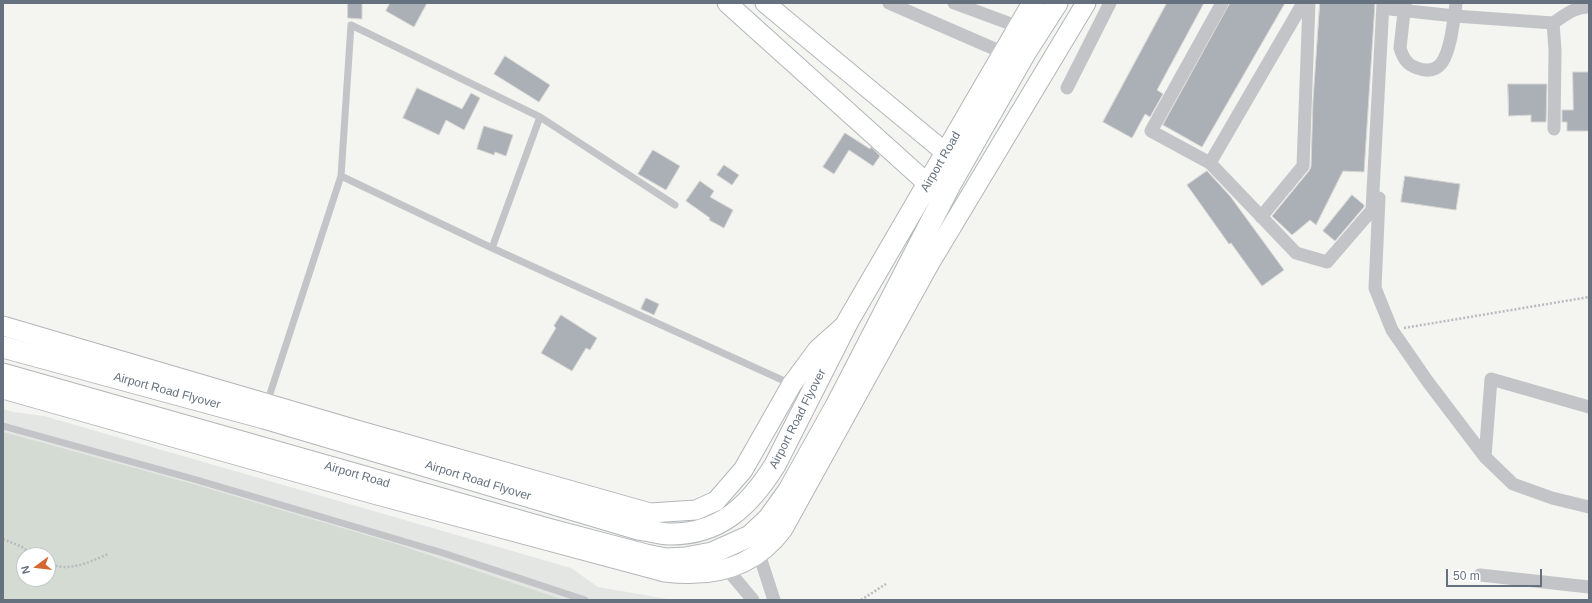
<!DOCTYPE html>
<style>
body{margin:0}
#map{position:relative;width:1592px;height:603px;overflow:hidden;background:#f4f4f0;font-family:Helvetica,sans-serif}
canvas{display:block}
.frame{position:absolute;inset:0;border:4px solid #65717f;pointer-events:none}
.north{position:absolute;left:16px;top:547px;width:40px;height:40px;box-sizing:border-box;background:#fff;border:1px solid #c1c6cc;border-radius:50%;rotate:255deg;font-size:11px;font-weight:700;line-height:16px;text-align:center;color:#65717f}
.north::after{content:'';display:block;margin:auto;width:14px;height:18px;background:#d5662f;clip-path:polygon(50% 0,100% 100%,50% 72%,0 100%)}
.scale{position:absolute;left:1446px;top:569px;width:96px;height:18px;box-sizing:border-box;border:2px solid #65717f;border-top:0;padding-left:5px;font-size:12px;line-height:14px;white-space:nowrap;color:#65717f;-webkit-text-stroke:3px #fff;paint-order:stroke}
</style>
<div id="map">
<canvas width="1592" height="603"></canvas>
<div class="frame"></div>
<div class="north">N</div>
<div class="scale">50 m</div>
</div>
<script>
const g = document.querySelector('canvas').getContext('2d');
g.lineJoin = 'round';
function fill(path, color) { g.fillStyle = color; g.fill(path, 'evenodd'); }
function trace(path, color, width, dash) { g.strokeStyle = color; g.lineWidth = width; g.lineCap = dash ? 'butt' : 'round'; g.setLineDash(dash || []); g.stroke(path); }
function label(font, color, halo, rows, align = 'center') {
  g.font = font + ' Helvetica,sans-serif'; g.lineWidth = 4; g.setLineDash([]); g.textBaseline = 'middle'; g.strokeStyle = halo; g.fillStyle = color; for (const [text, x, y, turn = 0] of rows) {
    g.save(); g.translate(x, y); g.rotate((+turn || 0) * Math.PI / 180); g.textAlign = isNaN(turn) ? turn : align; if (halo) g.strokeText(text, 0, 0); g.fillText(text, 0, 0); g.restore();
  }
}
const built = new Path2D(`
 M3,409L13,412L44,416L571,568L598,587L673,600H3ZM24,555H48V579H24Z`);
const green = new Path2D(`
 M3,432L193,484L396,544L564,600H3ZM24,555H48V579H24Z`);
const building = new Path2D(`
 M348,3H362V19L348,18Z
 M390,3H427L414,27L386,11Z
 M1167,3H1204L1157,90L1163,94L1150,117L1145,114L1132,138L1103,122Z
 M1230,3H1285L1202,147L1163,125Z
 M1320,3H1375L1364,172L1343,171L1316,225L1310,220L1292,235L1272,216L1309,171L1311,167L1313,101Z
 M505,56L550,85L539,102L494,74Z
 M1573,72H1589V131H1567V122H1562V110H1573Z
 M1508,84H1547L1546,122H1531V115L1509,116Z
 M417,88L462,109L471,93L480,98L464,130L446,120L439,135L403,118Z
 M484,126L513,135L506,156L495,152L494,155L477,149Z
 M845,133L870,149L871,147L880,156L873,166L849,150L834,174L823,167Z
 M653,150L680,166L666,190L638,174Z
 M724,165L739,175L732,185L717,175Z
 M1207,171L1230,196L1284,270L1262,286L1231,243L1229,244L1187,185Z
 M1405,176L1460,184L1456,210L1401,202Z
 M700,181L714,191L710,197L733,210L724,228L709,220L710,218L686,201Z
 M1352,195L1364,205V207L1335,241L1323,231Z
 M646,298L659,304L654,315L641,309Z
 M561,315L597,338L590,350L586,348L572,371L541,353L556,328L554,326Z`);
const path = new Path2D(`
 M1404,328L1589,297
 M3,539L22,547L33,555
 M48,563C68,573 90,562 108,554
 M861,600L886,584`);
const lane = new Path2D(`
 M341,176L492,248L791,384
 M492,248L540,117
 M267,403L341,176L351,25L540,117L675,205
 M3,426L197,480L443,553L585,600`);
const street = new Path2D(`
 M889,3L1004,53
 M954,3L1019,27
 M1222,3L1151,131L1210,163L1296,253L1327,262L1372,210L1383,3
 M1405,3L1400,48C1403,58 1407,65 1417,68C1442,77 1447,55 1451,37C1453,25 1455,15 1456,3
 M1390,9L1455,16L1553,23L1555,50L1554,129
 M1553,23C1564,16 1576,6 1589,7
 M1067,88L1110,3
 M1210,163L1303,3
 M1379,198L1375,288L1392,330L1428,382L1485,457L1513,484L1552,498L1589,507
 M1261,217L1303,166L1309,3
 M1485,457L1491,379L1589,407
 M759,554L774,600
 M727,569L753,600
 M1480,575L1589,587`);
const secondary = new Path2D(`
 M727,3L928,184
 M765,3L946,153
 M3,326L357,430L650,513L696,510L716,501L743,470L792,384L818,349L846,324
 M3,389L370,493L665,572C712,578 754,568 783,529L931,261L1086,3`);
const primary = new Path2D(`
 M3,347L264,418L638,529C648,530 659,534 669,534C720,535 750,505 775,465L848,321L1033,3
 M3,374L548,529L646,555L666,559L685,558L712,553L750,536L769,518L789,490L836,406L951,183L1025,53L1057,3`);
const streetNames = [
 ["Airport Road",941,162,-60],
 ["Airport Road Flyover",167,391,15],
 ["Airport Road Flyover",798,419,-63],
 ["Airport Road",357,475,16],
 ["Airport Road Flyover",478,481,17]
];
fill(built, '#e4e6e4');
fill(green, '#d4dbd2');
fill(building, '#abb0b6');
trace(building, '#d5d5d3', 1);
trace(secondary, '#b2b6ba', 21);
trace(primary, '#b3b6b9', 23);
trace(path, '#b9bbbd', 2.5, [2, 2]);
trace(lane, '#c2c4c8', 7);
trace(street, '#c2c4c8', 13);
trace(secondary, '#fff', 19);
trace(primary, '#fff', 21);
label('12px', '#65717f', '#fff', streetNames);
</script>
